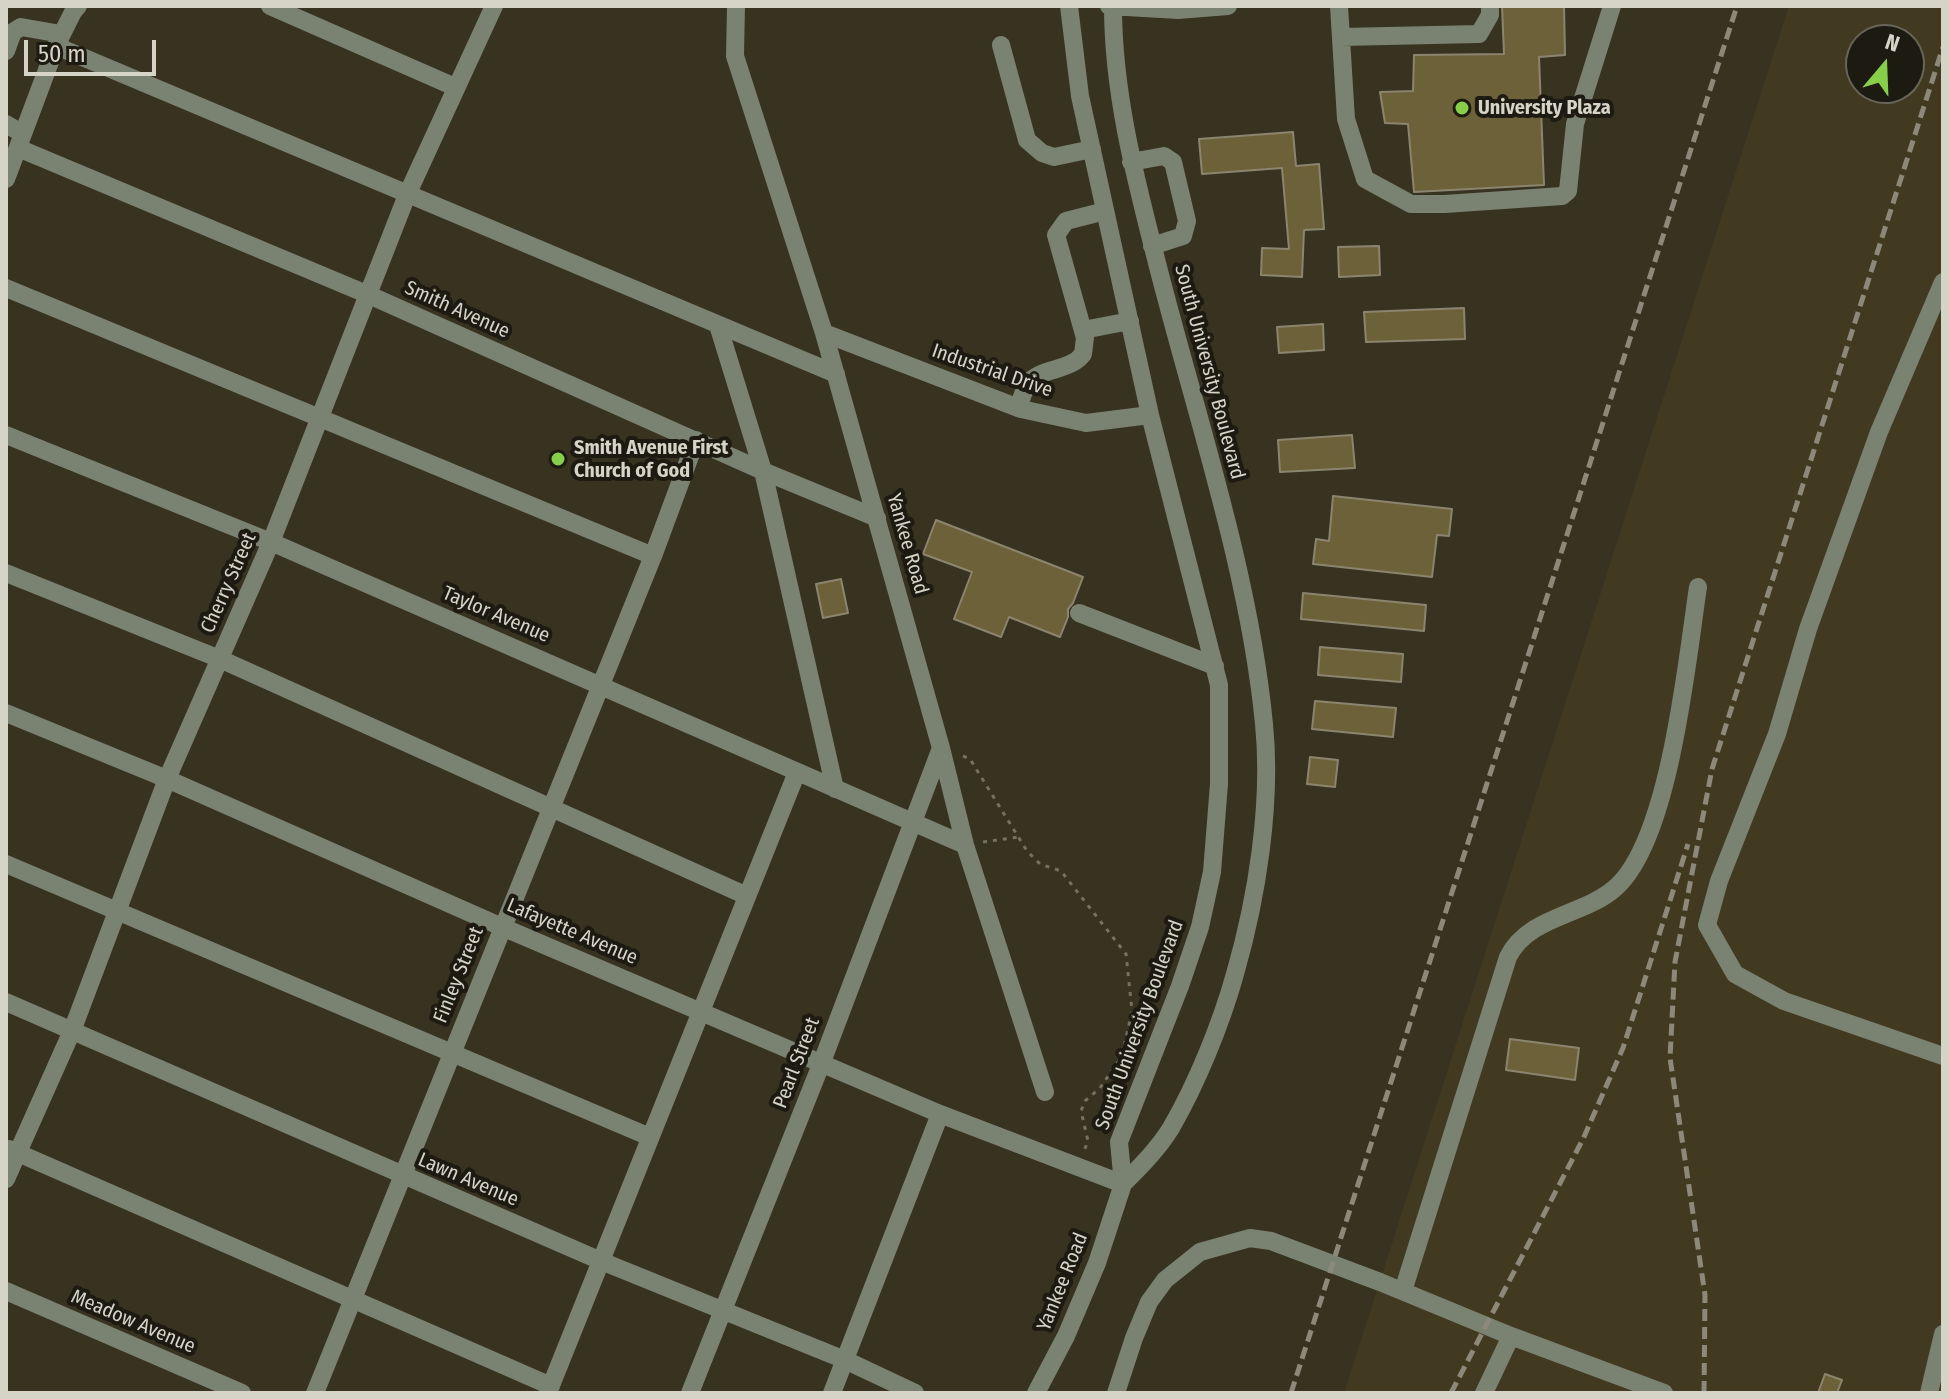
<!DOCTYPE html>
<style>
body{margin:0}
#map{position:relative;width:1949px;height:1399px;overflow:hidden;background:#383220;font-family:"Fira Sans Condensed",sans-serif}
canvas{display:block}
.frame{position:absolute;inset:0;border:8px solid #d6d3c7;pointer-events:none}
.north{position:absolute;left:1845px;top:24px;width:80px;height:80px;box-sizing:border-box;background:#1d1a12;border:2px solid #67645a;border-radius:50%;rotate:19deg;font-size:22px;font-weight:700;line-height:32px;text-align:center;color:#d6d3c7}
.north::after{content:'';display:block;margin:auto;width:28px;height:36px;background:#87cf4a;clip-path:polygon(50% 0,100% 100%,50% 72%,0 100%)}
.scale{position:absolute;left:24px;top:40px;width:132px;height:36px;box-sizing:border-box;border:4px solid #d6d3c7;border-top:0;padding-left:10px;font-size:24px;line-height:28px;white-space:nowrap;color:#d6d3c7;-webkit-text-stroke:6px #1d1a12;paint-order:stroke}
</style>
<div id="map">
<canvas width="1949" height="1399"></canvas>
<div class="frame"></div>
<div class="north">N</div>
<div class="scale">50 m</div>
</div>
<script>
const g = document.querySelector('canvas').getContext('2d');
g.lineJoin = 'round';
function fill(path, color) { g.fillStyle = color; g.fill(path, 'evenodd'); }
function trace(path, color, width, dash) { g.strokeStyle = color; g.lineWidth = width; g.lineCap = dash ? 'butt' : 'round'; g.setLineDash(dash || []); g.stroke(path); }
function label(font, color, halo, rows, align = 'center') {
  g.font = font + ' "Fira Sans Condensed",sans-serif'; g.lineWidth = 8; g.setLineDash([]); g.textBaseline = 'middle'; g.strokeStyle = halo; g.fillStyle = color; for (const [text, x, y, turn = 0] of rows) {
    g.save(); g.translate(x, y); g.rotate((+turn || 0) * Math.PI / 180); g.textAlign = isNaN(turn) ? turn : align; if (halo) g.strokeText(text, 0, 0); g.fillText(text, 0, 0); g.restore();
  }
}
const built = new Path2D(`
 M1789,6H1943V1393H1344ZM1861,40H1909V88H1861Z`);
const building = new Path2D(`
 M1502,6H1564L1565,55L1539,57L1544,185L1414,192L1408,124L1385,123L1380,92L1413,91L1414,55L1504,54Z
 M1293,132L1296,166L1319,164L1324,229L1304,230L1302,277L1261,275L1262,248L1289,249L1282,168L1202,174L1199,139Z
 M1379,246L1380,275L1339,277L1338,247Z
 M1464,308L1465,339L1366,342L1364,312Z
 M1323,324L1324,350L1279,353L1277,327Z
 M1352,435L1355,468L1280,472L1278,440Z
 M1333,496L1452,509L1449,536L1437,535L1432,577L1313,564L1316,539L1329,541Z
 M936,520L1083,577L1073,603L1068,609V617L1060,637L1009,617L1001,637L954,619L972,572L923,554Z
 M841,579L848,613L823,618L816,584Z
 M1303,593L1426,605L1424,631L1301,619Z
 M1320,647L1403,654L1401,682L1318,675Z
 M1315,701L1396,708L1393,737L1312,729Z
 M1310,757L1338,760L1335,787L1307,784Z
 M1510,1039L1579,1048L1575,1080L1506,1070Z
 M1825,1374L1842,1380L1837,1393H1818Z`);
const path = new Path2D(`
 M963,756L970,759L1027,851L1040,864L1061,871L1126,954L1132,1011L1122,1056L1100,1088L1085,1101L1081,1111L1088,1141L1084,1151
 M983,842L1019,837`);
const minor = new Path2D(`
 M270,6L455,87
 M736,6L735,56L824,333L941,748L965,845L1045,1092
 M1109,6L1178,10L1228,6
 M1113,6C1113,91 1134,173 1155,255C1193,407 1249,568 1264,724C1272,803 1257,898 1235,974C1221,1024 1197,1083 1171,1128C1158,1149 1140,1167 1123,1184
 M1339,6L1346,119L1365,179L1411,204H1445L1562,196L1568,191L1575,124L1612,6
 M1341,37L1479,34L1490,15V6
 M1001,45L1027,140L1042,153L1054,157L1092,149
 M56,46L836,374
 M6,51L13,32L21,27L61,34
 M6,124L23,134
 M18,148L369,295L763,471L877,518
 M1131,162L1164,156L1173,162L1187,221L1183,236L1152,246
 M6,179L56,46L73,12L78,6
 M1943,282L1879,432L1808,629L1777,734L1719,881L1707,925L1735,974L1784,1001L1943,1056
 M6,288L653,556
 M718,325L763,471L835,789
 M1083,330L1130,321
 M824,333L1021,409L1086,423L1150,415
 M1018,408C1021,401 1023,391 1028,384C1040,367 1070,372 1083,354L1085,338L1056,235L1066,221L1105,211
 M6,435L271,542L965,845
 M6,573L220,659L747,896
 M1079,613L1215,666
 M6,713L167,779L502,927L940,1114L1123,1184
 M6,864L650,1137
 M6,1002L601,1261L845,1360L915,1393
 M9,1149L551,1386
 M6,1179L72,1031L167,779L271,542L407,195L494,6
 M6,1291L242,1393
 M1403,1291L1508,957C1529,916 1582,916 1614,889C1670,843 1687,659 1698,587
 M315,1393L653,556L696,440
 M548,1393L797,772
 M690,1393L822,1062L941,748
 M832,1393L940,1114
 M1036,1393L1066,1336L1097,1263L1123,1184L1119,1142L1180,986L1200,927L1212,872L1219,784V685L1150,415L1080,96L1069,6
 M1116,1393L1134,1338L1149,1302L1165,1280L1200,1252L1250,1238L1271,1241L1380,1282L1511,1336L1664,1393
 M1484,1393L1511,1336
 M1929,1393L1943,1334`);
const rail = new Path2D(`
 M1291,1393L1737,6
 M1451,1393L1583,1139L1623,1048L1688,844
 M1704,1393L1705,1295L1670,1058L1675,962L1712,769L1943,47`);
const markers = [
 [1462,108,8,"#87cf4a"],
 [558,459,8,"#87cf4a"]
];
const poiNames = [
 ["University Plaza",1478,108],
 ["Smith Avenue First",574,448],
 ["Church of God",574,471]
];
const streetNames = [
 ["Smith Avenue",457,310,24],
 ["Industrial Drive",992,371,19],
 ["South University Boulevard",1209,372,75],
 ["Yankee Road",907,544,74],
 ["Cherry Street",229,583,-66],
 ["Taylor Avenue",496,615,23],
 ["Lafayette Avenue",572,932,23],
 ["Finley Street",459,975,-68],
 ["South University Boulevard",1140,1025,-70],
 ["Pearl Street",797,1063,-69],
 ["Lawn Avenue",468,1180,23],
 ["Yankee Road",1063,1282,-68],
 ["Meadow Avenue",133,1322,23]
];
fill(built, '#423a20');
fill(building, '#6d6139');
trace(building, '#8b856f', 2);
trace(path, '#767262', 3, [4, 6]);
trace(minor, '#7a8272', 18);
trace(rail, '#8d897a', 5, [12, 6]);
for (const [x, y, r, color] of markers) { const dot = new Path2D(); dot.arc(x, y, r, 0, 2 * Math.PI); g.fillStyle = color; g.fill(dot); trace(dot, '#1d1a12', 3); }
label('bold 20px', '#d6d3c7', '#1d1a12', poiNames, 'left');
label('20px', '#d6d3c7', '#1d1a12', streetNames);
</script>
